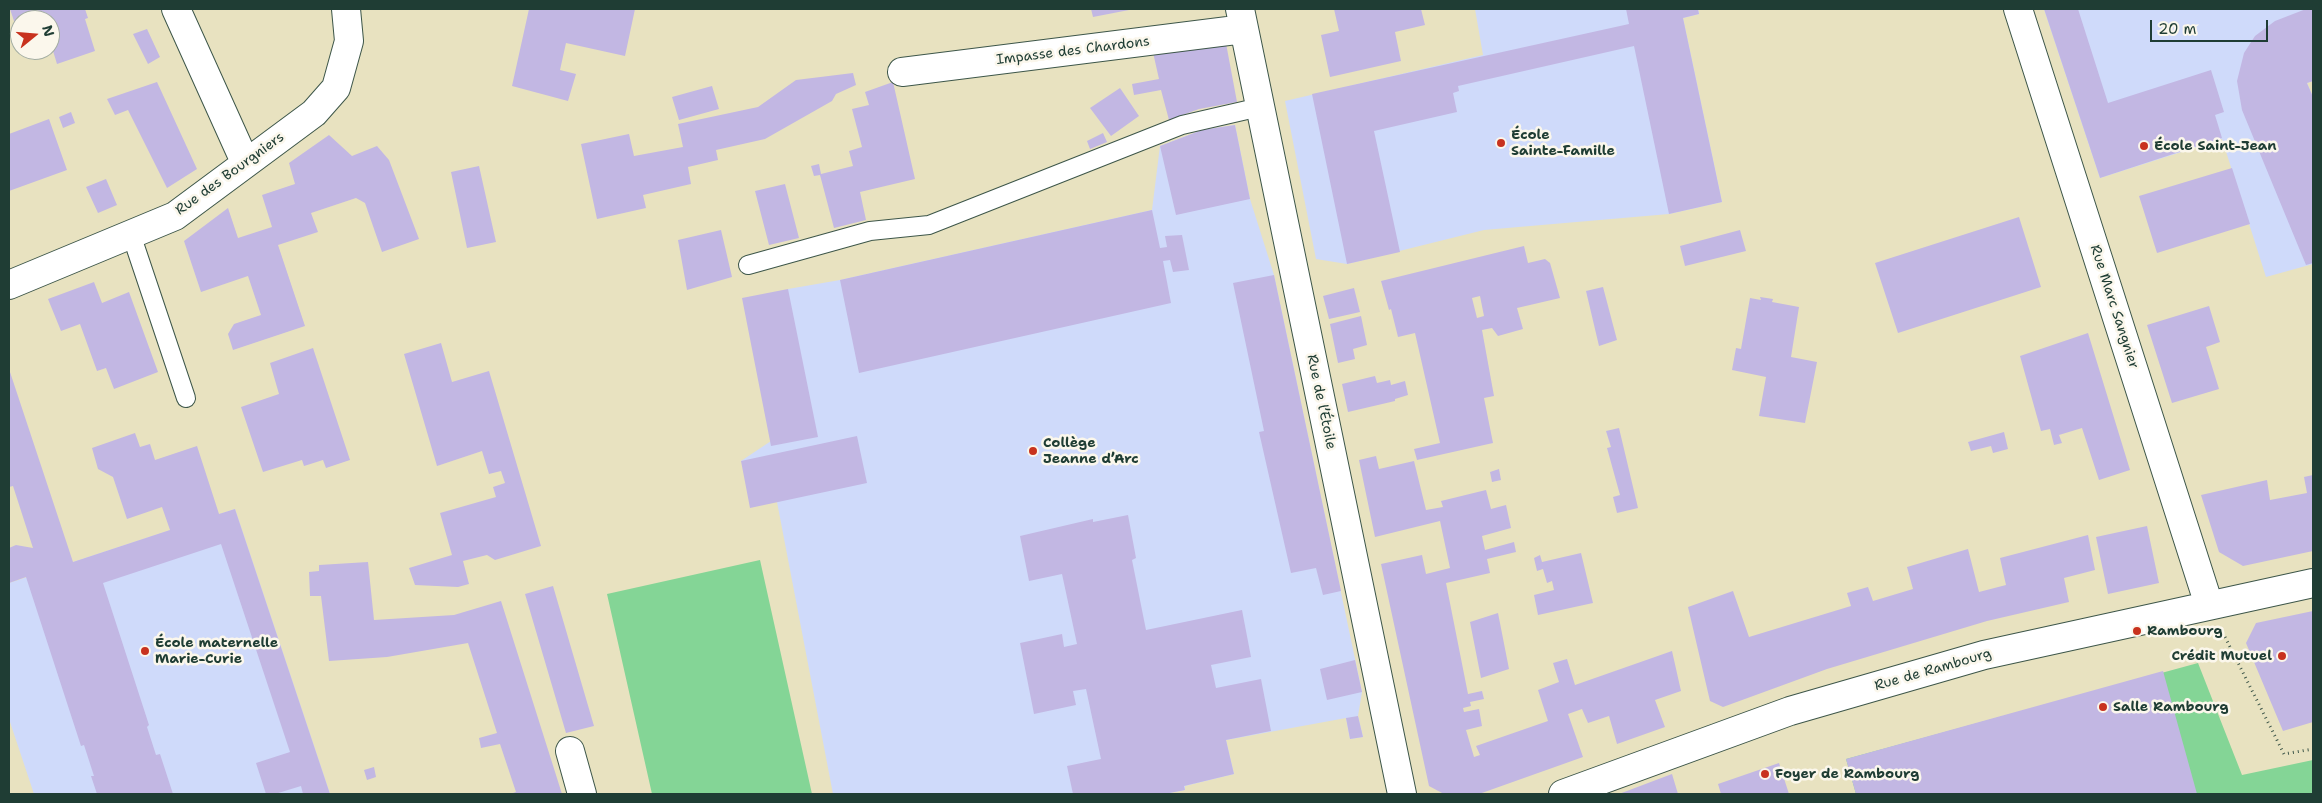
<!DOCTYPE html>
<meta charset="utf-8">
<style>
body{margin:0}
#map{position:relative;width:2322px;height:803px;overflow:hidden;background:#e8e2c0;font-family:"Shantell Sans",sans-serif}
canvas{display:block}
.frame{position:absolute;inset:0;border:10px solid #1f3d34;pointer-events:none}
.north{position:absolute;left:10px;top:10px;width:50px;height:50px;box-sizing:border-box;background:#fbf7ec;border:1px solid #a3ada2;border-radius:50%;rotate:73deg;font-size:14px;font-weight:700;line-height:20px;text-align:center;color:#1f3d34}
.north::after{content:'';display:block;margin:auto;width:18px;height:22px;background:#c8321e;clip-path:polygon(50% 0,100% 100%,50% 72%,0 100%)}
.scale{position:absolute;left:2150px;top:20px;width:118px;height:22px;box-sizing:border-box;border:2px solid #1f3d34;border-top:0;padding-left:6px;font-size:15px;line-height:18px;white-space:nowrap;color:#1f3d34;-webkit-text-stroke:4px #fbf7ec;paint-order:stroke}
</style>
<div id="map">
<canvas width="2322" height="803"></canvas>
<div class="frame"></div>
<div class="north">N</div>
<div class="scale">20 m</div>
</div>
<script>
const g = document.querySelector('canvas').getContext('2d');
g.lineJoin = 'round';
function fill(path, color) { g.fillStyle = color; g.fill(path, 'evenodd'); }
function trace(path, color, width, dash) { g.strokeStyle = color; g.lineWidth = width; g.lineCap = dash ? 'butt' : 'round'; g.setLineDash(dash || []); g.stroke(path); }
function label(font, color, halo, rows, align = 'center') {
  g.font = font + ' "Shantell Sans",sans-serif'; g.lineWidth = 5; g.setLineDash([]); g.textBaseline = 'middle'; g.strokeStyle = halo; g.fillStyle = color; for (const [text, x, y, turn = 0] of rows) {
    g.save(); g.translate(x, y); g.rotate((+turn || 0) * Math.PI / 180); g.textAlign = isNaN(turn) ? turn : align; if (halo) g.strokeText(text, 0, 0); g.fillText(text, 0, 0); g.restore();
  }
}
const built = new Path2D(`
 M1475,9H1698L1699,14L1683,18L1722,202L1669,214L1484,230L1347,264L1316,259L1285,101L1483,55Z
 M2044,9H2313V81L2307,83L2313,97V264L2266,277L2222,139L2100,178Z
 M1235,125L1250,199L1274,275L1362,692L1358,716L1363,737L1350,739L1346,718L1226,740L1234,774L1185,786V790L1164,794H833L777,502L741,461L771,441L788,289L840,280L1152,210L1160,146L1202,130Z
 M235,509L330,794H34L9,719V583Z`);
const green = new Path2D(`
 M760,560L812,794H652L607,594Z
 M2198,663L2242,775L2313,760V794H1856L1846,759Z`);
const building = new Path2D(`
 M10,9H85L88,18L85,19L95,51L57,64L50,41V20H37L36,18L20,20V23L15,24Z
 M529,9H635L625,56L566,43L560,70L576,74L568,101L512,86Z
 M1091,9H1129V10L1093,17Z
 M1334,9H1421L1425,25L1395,32L1401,61L1330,77L1321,35L1339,31Z
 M1626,9H1698L1699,14L1683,18L1722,202L1669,214L1634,46L1458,86L1459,91L1453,93L1457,112L1374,131L1400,252L1347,264L1312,94L1629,24Z
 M2044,9H2078L2108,103L2211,70L2224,112L2215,115L2222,138L2100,178Z
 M2306,9H2313V81L2307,83L2313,97V263L2306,265L2242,110L2237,81L2244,53L2255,36L2275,21Z
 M147,29L160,57L148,64L133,34Z
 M1225,38L1237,102L1199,109L1169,120L1161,90L1134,95L1132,84L1159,79L1152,48Z
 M853,73L856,85L836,94L832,101L765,139L716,150L718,160L688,167L691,184L643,195L646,208L597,219L581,144L629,134L634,156L683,147L678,124L758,107L796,80Z
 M157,82L197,169L167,188L128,110L115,115L107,99Z
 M893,82L915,179L860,192L866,220L834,228L820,175L814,176L811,166L819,164L821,174L853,166L849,151L862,147L852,109L869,105L865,92Z
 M712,86L719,109L679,120L672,97Z
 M1120,88L1139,116L1111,136L1090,108Z
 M71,112L75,123L63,128L59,117Z
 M49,119L67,170L9,191V134Z
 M1235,125L1250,199L1176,215L1160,146L1202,130Z
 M1103,133L1107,142L1090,149L1087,141Z
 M329,135L352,156L377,146L389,160L419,239L382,252L365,203L356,198L311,213L318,232L278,245L305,326L233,350L228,334L234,324L261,315L248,276L201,292L184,241L228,208L238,238L272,227L262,195L295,184L289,163Z
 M479,166L496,242L467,248L451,172Z
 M2232,168L2250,224L2157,253L2139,196Z
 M106,179L117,205L98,213L86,187Z
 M785,184L799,238L769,245L755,191Z
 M1152,210L1160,248L1167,247L1165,236L1182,235L1189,270L1173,272L1170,260L1163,261L1171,303L859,373L840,280Z
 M2019,217L2041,287L1898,333L1875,263Z
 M721,230L732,277L687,290L678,240Z
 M1740,230L1746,251L1685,266L1680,246Z
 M1524,246L1528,263L1545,259L1550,263L1560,298L1517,308L1523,329L1498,336L1492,328L1482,330L1494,396L1484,398L1493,443L1417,460L1414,449L1440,443L1415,333L1398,337L1391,309L1389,310L1381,281ZM1480,296L1484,316L1477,318L1472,298Z
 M1274,275L1341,591L1323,595L1316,568L1291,573L1259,432L1264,431L1233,283Z
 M94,282L102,303L129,292L158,372L114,389L106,368L97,371L80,324L61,331L48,299Z
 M1603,287L1617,340L1599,346L1586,291Z
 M1354,288L1360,312L1329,319L1323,296Z
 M788,289L818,437L771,446L742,298Z
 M1760,297L1773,299L1772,302L1799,307L1791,357L1817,362L1805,423L1759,416L1766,377L1732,370L1736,348L1741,349L1750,298L1761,300Z
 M2209,306L2220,342L2206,347L2219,389L2172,403L2147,325Z
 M1361,316L1367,345L1353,349L1355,359L1338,363L1330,324Z
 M2088,333L2130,470L2099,480L2082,428L2059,435L2062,443L2054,445L2050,429L2041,431L2020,356Z
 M441,343L452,382L489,371L541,546L495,560L487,555L463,561L469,584L458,587L415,585L409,568L452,555L440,513L496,497L493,487L505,483L501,471L489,474L482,451L437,466L404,354Z
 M313,348L350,460L326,468L323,460L304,466L302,460L263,472L241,407L279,394L270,363Z
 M9,369L73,562L170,530L162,507L127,519L113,477L98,469L92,448L135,433L140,447L150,444L155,460L197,446L219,514L235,509L330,794H303L301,786L275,794H266L256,763L290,752L221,544L103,583L149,725L147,727L156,755L160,754L173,794H97L91,776H94L84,745L81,746L26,577L9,583V548L16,545L33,548L13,486L9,487Z
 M1375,376L1377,383L1390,380L1391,385L1405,381L1408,395L1395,399V401L1348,412L1342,384Z
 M1619,428L1638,508L1617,513L1613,497L1620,495L1607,448L1611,447L1606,431Z
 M2004,432L2008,449L1993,453L1991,446L1971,451L1968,442Z
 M857,436L867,483L750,508L741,461Z
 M1376,456L1379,469L1414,461L1426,510L1443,507L1441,501L1486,490L1491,509L1506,505L1511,528L1482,536L1485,550L1514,542L1516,552L1487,559L1490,573L1446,583L1468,694L1482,691L1484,699L1470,702L1471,706L1463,708L1464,712L1479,709L1482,726L1466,730L1474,757L1480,755L1476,746L1548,721L1538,690L1559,682L1553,663L1567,659L1575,685L1672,651L1681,691L1655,700L1665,727L1617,744L1609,716L1588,723L1582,709L1568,714L1583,757L1479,794H1444L1429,786L1381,564L1422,555L1426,574L1450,568L1440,521L1375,537L1359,460Z
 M1499,469L1501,480L1492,482L1490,472Z
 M2313,475V551L2243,566L2219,552L2201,495L2267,480L2270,500L2307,493L2304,477Z
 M1128,515L1136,558L1132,560L1146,630L1242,610L1251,657L1211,665L1216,688L1261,679L1271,731L1226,740L1234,774L1184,786L1185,790L1164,794H1073L1067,766L1101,759L1086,689L1073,691L1076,705L1034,714L1020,643L1062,634L1064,647L1077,644L1062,574L1029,581L1020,536L1093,519V522Z
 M2147,526L2159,583L2108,594L2096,537Z
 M2088,535L2095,570L2064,578L2069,602L1987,621L1827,669L1723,707L1710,701L1688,607L1733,591L1749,637L1851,606L1847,593L1868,587L1873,601L1913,589L1907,567L1968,549L1979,592L2006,585L2000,558Z
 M1581,553L1593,603L1538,615L1534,595L1554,590L1552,581L1547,583L1543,569L1537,571L1534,558L1540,555L1542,562Z
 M368,562L374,620L454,615L501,601L562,794H510L516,792L500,744L481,748L479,738L497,733L468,643L387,657L329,661L321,596H310L309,572L319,571V565Z
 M553,586L594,726L566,733L525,594Z
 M2313,611V722L2283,731L2246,643L2256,623Z
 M1498,613L1509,669L1481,678L1470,622Z
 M1355,660L1362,692L1327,700L1320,669Z
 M2163,671L2197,794H1856L1846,759Z
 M1358,716L1363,737L1350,739L1346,718Z
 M1779,763L1789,794H1721L1718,784Z
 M374,767L376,777L367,780L364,770Z
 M1672,774L1678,794H1619L1656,780Z`);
const path = new Path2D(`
 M2225,637L2284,754L2313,749`);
const service = new Path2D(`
 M131,234L186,398
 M748,265L870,231L929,225L1182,125L1260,107`);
const minor = new Path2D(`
 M176,9L245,162
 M1240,9L1402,794
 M2018,9L2209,605
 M902,72L1244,29
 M9,285L175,216L314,113L336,88L349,41L346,9
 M570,751L582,794
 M1563,794L1790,711L1984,655L2313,583`);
const markers = [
 [1501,143,5,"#c8321e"],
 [2144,146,5,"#c8321e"],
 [1033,451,5,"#c8321e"],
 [2137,631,5,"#c8321e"],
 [145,651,5,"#c8321e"],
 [2282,656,5,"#c8321e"],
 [2103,707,5,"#c8321e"],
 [1765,774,5,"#c8321e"]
];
const streetNames = [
 ["Impasse des Chardons",1073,51,-7],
 ["Rue des Bourgniers",230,174,-36],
 ["Rue Marc Sangnier",2114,307,72],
 ["Rue de l’Étoile",1321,402,78],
 ["Rue de Rambourg",1933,670,-16]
];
const poiNames = [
 ["École",1511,135],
 ["Sainte-Famille",1511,151],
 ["École Saint-Jean",2154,146],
 ["Collège",1043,443],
 ["Jeanne d’Arc",1043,459],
 ["Rambourg",2147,631],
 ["École maternelle",155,643],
 ["Marie-Curie",155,659],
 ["Crédit Mutuel",2272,656,"right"],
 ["Salle Rambourg",2113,707],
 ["Foyer de Rambourg",1775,774]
];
fill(built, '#cfdafa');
fill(green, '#84d596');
fill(building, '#c2b7e3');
trace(service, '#3d5649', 20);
trace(minor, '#3d5649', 30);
trace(path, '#3d5649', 3, [1, 4]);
trace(service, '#fff', 18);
trace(minor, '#fff', 28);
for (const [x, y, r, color] of markers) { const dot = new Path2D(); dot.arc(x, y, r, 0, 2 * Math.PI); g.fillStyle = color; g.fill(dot); trace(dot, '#fbf7ec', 2); }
label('14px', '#1f3d34', '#fbf7ec', streetNames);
label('bold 14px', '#1f3d34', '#fbf7ec', poiNames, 'left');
</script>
